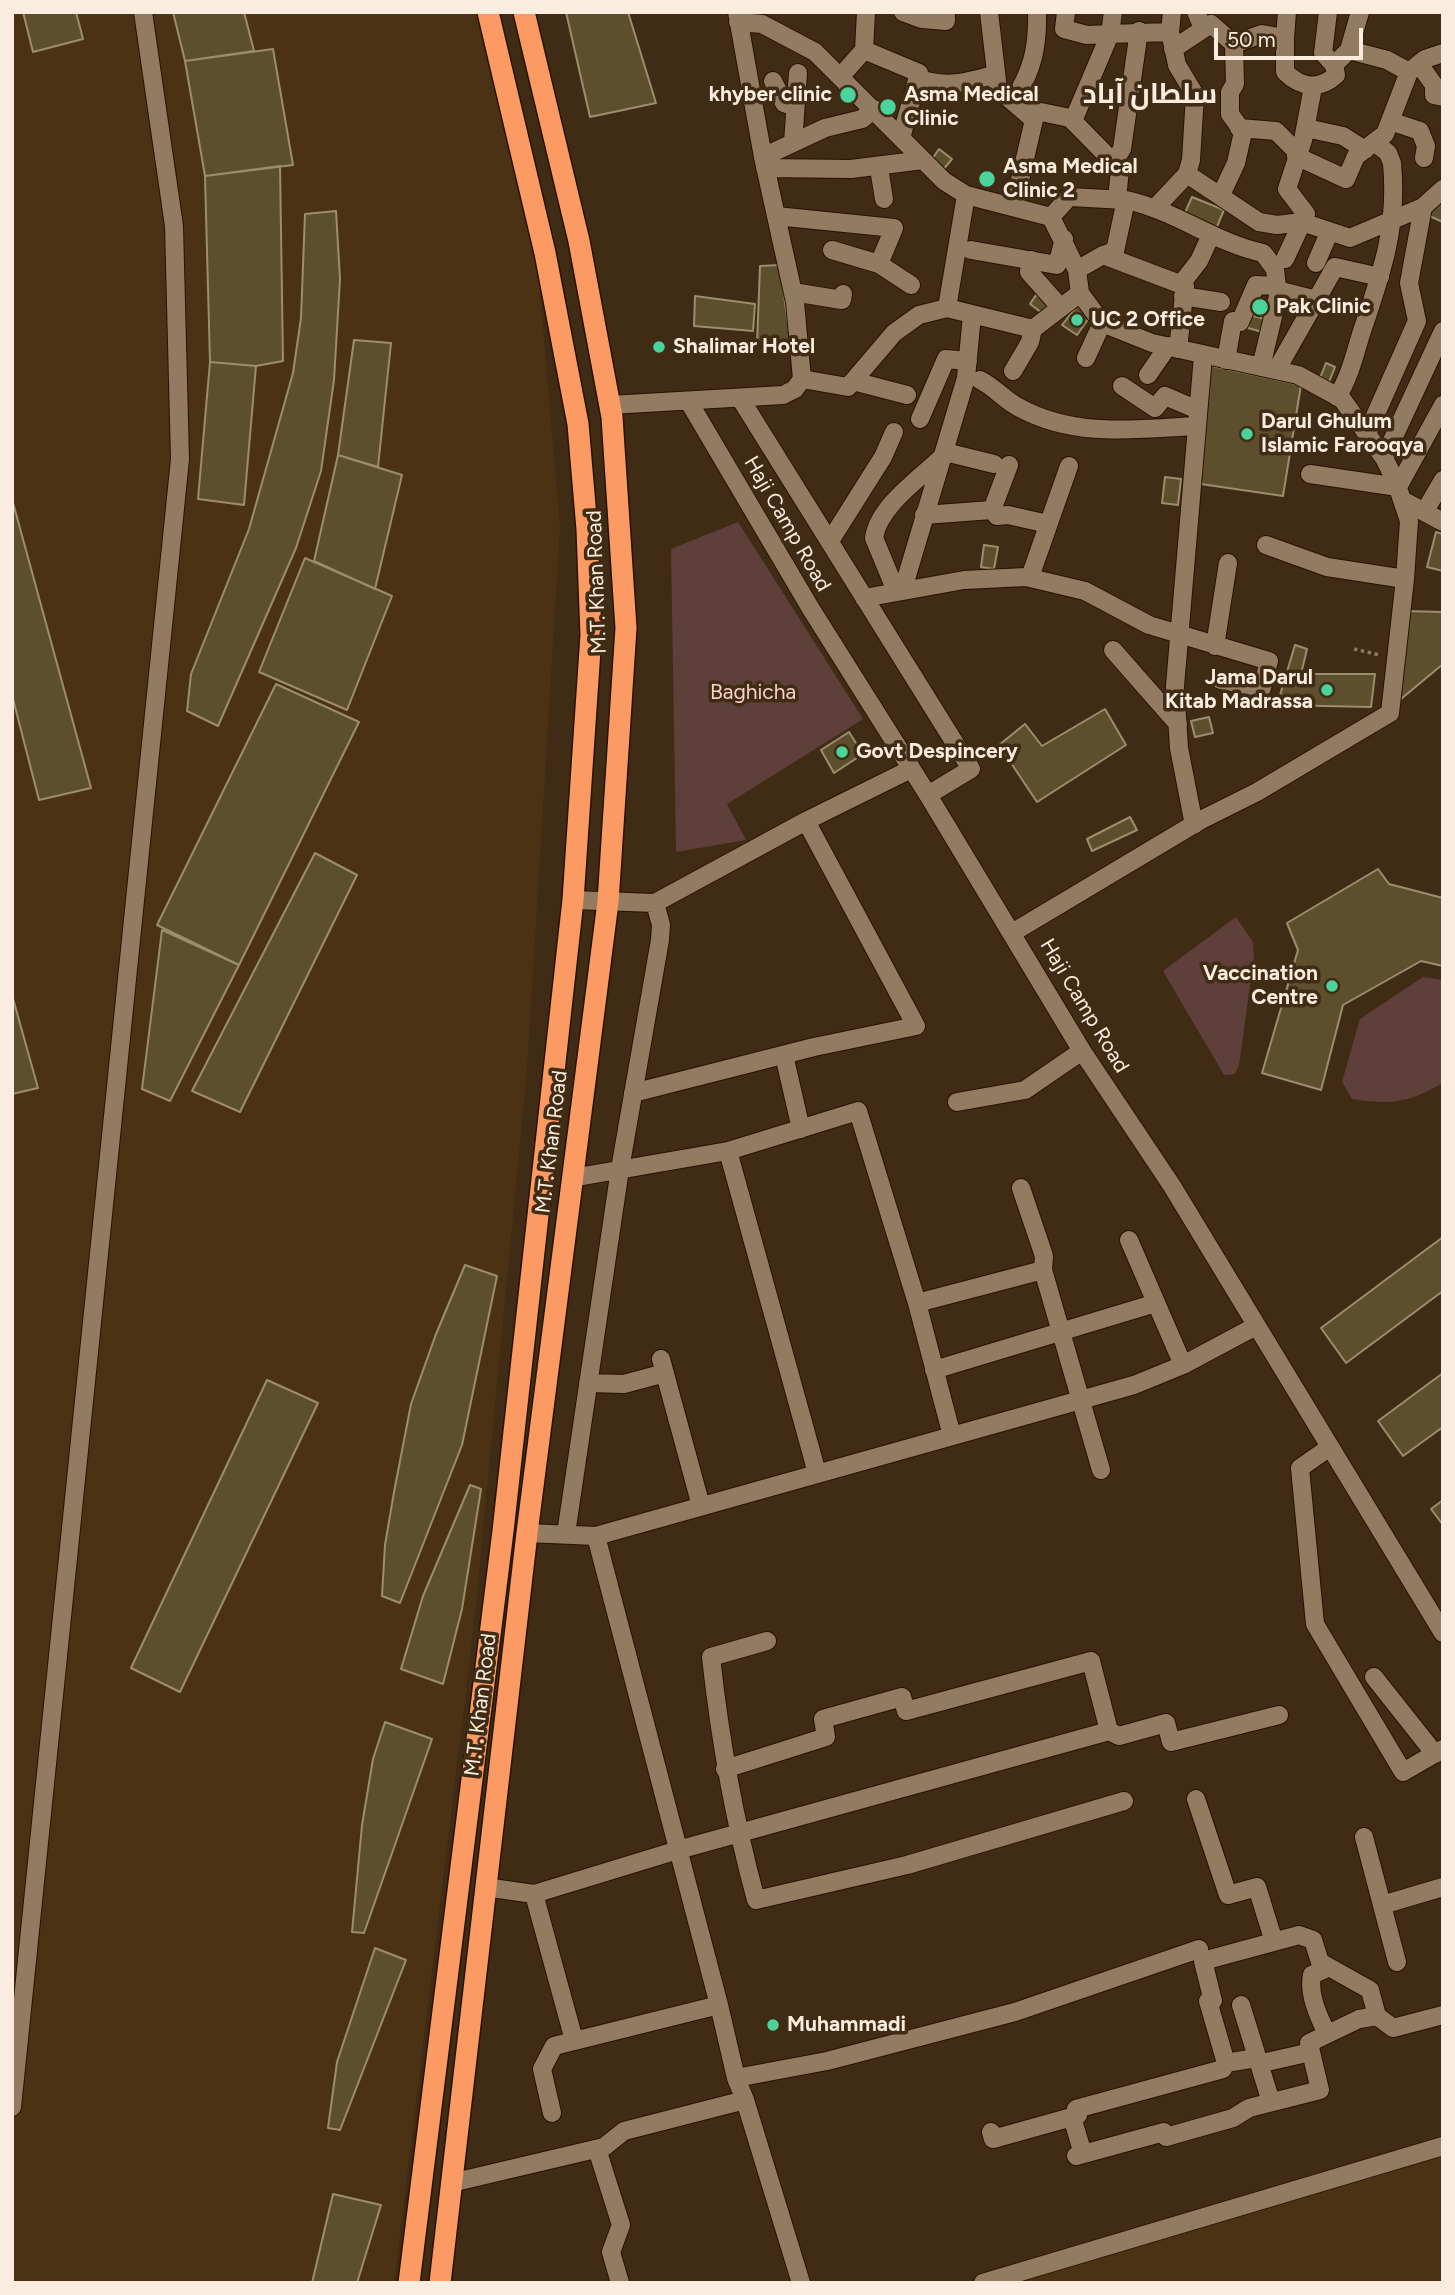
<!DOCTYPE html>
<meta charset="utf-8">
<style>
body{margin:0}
#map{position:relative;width:1455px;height:2295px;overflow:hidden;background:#402c14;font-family:Figtree,sans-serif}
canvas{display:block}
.frame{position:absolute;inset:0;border:14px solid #faecde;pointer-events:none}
.scale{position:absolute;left:1214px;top:28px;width:149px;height:32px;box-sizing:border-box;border:4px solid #faecde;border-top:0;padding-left:9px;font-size:21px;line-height:24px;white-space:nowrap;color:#faecde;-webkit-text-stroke:5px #402c14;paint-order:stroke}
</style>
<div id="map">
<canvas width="1455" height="2295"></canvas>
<div class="frame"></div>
<div class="scale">50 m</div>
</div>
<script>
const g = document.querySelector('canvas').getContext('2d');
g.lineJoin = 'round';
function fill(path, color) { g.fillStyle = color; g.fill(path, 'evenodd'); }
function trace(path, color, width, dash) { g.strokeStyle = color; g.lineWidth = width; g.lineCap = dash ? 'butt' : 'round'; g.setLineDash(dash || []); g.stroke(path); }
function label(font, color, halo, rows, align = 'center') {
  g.font = font + ' Figtree,Cairo,sans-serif'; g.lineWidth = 7; g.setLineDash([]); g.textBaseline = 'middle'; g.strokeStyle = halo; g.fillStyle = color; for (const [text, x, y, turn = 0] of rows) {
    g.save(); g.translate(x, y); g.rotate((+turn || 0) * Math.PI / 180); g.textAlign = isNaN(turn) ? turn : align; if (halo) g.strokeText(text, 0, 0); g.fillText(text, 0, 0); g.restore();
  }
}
const built = new Path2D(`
 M12,12H489L530,178L560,527L527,1069L474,1624L394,2283H12Z
 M1443,2156V2283H993Z`);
const green = new Path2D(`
 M738,522L863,719L727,804L746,840L676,852L671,549Z
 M1236,917L1253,942L1254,957L1239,1065L1235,1074L1224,1075L1163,971Z
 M1423,977L1443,980V1083C1407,1103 1392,1105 1352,1099L1342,1082L1360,1019Z`);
const building = new Path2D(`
 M23,12H76L83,39L33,52Z
 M173,12H244L254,51L185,61Z
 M566,12H628L656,103L590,117Z
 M273,49L293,165L205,176L185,61Z
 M939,149L952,159L942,171L930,162Z
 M280,166L283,361L256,366L210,362L205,176Z
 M1443,193V222L1427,215Z
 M1192,197L1224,210L1216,229L1183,217Z
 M336,211L340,279L334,380L321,471L296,548L218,726L187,711L191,674L249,529L293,373L301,318L305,214Z
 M780,265L791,346L757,344L760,266Z
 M1036,295L1049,303L1042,313L1030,304Z
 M695,296L755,304L753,331L694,326Z
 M1077,306L1091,315L1077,335L1062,325Z
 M1250,315L1269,320L1266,333L1248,328Z
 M354,340L391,343L378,467L338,455Z
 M210,362L256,366L244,505L198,499Z
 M1326,363L1335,367L1329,382L1320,378Z
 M1208,365L1301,385L1283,496L1194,483Z
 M338,455L402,475L375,589L314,561Z
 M1165,477L1181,479L1178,505L1162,503Z
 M12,499L91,788L39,800L12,695Z
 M1436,532L1443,534V571L1427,567Z
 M984,545L998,547L994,569L981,567Z
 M305,558L392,596L347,710L259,672Z
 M1405,611L1443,612V664L1395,704Z
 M1295,645L1307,649L1301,674H1375L1371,707L1277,705Z
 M276,684L359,722L239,965L157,925Z
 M1105,709L1126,745L1037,802L999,745L1025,724L1042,746Z
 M1209,717L1213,733L1195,737L1191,721Z
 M849,732L863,754L834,773L821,750Z
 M1130,817L1137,830L1092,851L1087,839Z
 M315,853L357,875L240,1112L192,1091Z
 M1378,869L1389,884L1443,898V966L1421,961L1343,1005L1321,1090L1262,1073L1298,950L1287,923Z
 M162,930L239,965L170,1101L142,1089Z
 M12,995L38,1088L12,1094Z
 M1443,1237V1291L1346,1363L1321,1328Z
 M465,1265L497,1276L462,1445L400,1603L382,1596L385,1545L394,1492L411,1404L436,1334Z
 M1443,1373V1427L1403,1456L1378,1421Z
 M267,1380L318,1403L180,1692L131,1668Z
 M470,1485L481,1489L462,1609L443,1684L401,1669L423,1596Z
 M1443,1500V1525L1431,1509Z
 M385,1722L432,1739L364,1933L352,1932L362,1825L373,1759Z
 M375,1948L406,1960L340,2130L328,2128L337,2062Z
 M333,2194L381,2205L357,2283H312Z`);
const path = new Path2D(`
 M1354,649L1380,655`);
const minor = new Path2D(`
 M903,12L922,19L946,21V12
 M989,12L998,89L1034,120
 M1066,12L1064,29L1087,35L1110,34L1113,12
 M1196,12L1203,28
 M1328,12L1323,53L1334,65
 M738,22L762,24L815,52L944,181L966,195L1051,217L1077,270L1080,293L1102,323L1152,343L1298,375L1342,399L1384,458L1396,482L1409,521L1405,579L1390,713L1257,792L1201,820L1012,933
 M1285,38L1287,12
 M1234,44L1262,34L1285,38V72C1301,88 1320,90 1336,75L1334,65L1349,50L1387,60L1409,72
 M1173,49L1211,24L1234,44L1235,84L1230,92V114L1243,132L1236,163L1221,195
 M864,50L919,73L901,138
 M1349,50L1360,12
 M1419,64L1434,85V95L1443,97
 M841,76L864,50L866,12
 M917,78C946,89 968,82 996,74
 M773,81L784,103L795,107
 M1013,101C1032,72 1038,48 1037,12
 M1073,121L1110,34L1170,32L1172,12
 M1390,121L1420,131L1426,146L1424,158
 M1239,128L1276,131L1297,152
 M1306,128L1343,136L1365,150
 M793,143L798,73
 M1296,156L1346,179L1356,156L1385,134L1409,72L1425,59L1443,53
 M763,157L825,128L862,119L874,109
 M1113,163L1122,149L1139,31
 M765,168L851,169L923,160
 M879,168L884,199
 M1187,174L1259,222L1277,225L1302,222L1350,238L1423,207L1443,189
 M1126,200C1177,211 1213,242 1263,253L1275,269L1278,296L1261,367
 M1014,206L1036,111L1070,118L1120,169L1117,200
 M1157,206L1187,174L1191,160L1195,95L1177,65L1170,32
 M776,216L894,228L879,264
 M1051,217L1069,197L1126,200L1115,251L1103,255
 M832,250L879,264L911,285
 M971,250L1057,265L1064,239
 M1285,259L1306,214L1287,189L1303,140L1313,87
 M1031,260L1029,272L1061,308
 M1316,263L1329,233
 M1077,270L1103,255L1185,286L1178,349
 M1181,284L1199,261L1211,235
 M1277,290L1317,300
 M793,292L842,300L843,294
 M1183,296L1221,302
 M947,308L966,195
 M1086,358L1102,323
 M1226,360L1233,321L1240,322L1256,285L1277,286
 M1277,369L1335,267L1380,277
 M1013,371L1030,342L1033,329
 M1148,375L1168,346
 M802,379L848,387L894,333L919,315L947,308L1033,329L1080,293
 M980,380C996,388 1005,401 1020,408C1075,438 1137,429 1196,426
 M853,381L907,395
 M1122,386L1155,408L1165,396L1198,410
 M1337,397C1350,377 1355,353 1362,331C1382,272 1398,227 1392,163L1388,153L1374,142
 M740,398L971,769L928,795
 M689,402L811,609L928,795L1082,1051L1172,1186L1443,1633
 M610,405L783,395L795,389L802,379L795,302L763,157L737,12
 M920,419L946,359L968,361
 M1367,434L1417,321L1409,283L1423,207
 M945,452L994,464
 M1384,458L1443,331
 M1310,474L1398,487L1443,405
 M1402,500L1443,522
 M992,510L997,516L1008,515L1048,524
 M1425,511L1443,480
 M924,515L992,510L1009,465
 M830,541L883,457L894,432
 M1266,545L1327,567L1405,579
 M1030,577L1069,466
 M903,589L966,378L972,315
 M896,591L874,538C878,507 919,479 941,458
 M864,598L964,580L1026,577L1085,591L1149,625L1269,661L1262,688L1220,680
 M1215,646L1228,563
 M1113,650L1178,724
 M1194,825L1179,748L1175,686L1203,356
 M573,900L655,903L806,821L911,769
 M784,1055L801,1129
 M633,1093L814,1047L916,1026L806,821
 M957,1102L1025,1090L1082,1051
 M728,1151L858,1111L917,1303L952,1436
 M572,1178L728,1151L817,1473
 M1021,1188L1044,1256L1043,1270L1101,1470
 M1129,1240L1183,1365
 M917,1303L1043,1270
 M661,1359L701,1506
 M934,1370L1156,1303
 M588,1383L624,1384L665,1373
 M1330,1447L1300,1468L1315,1624L1403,1772L1443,1749
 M527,1533L596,1536L1134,1385L1183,1365L1256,1326
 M566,1534L620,1169L660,940L661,925L655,903
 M596,1536L719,2005L736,2078L745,2100L801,2283
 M767,1641L711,1657C720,1740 734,1819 756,1900L907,1865L1124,1801
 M1374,1677L1435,1754
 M725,1769L826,1737L823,1719L902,1697L906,1711L1091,1661L1109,1731
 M1196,1799L1228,1895L1257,1887L1274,1942
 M1364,1837L1397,1962
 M485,1887L534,1894L678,1850L1109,1731L1119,1736L1166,1723L1171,1742L1279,1715
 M534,1894L574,2040
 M1382,1905L1443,1887
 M1241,2005L1271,2102
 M1327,2034C1319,2017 1308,1995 1312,1975L1329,1967
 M1226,2063L1208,2001H1213L1203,1961L1299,1935L1313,1940L1320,1962L1370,1990L1377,2016
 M1262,2063L1311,2052L1309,2043L1359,2019L1377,2016L1393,2028L1443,2015
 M736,2078L827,2061L1015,2012L1199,1949
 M12,2107L180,459L174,226L143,12
 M552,2113L542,2069L554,2046L719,2005
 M1072,2117L1083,2154
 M991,2132L993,2139L1072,2117L1078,2115L1076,2109L1223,2069L1226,2063L1256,2058
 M597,2149L621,2225L611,2252L620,2283
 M1076,2156L1164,2132L1166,2137L1233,2118L1249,2108L1320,2090L1311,2052
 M451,2183L604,2147L624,2131L745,2100
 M983,2283L1443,2146`);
const highway = new Path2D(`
 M409,2283L503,1531L573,900L591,635L587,529L578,424L545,253L488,12
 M440,2283L527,1533L608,902L626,628L612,417L579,241L524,12`);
const markers = [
 [848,95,9,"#4cd39b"],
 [888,107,9,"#4cd39b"],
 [987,179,9,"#4cd39b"],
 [1260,307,9,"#4cd39b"],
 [1077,320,7,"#4cd39b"],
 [659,347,7,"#4cd39b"],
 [1247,434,7,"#4cd39b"],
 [1327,690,7,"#4cd39b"],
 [842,752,7,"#4cd39b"],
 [1332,986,7,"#4cd39b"],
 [773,2025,7,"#4cd39b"]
];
const poiNames = [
 ["khyber clinic",832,95,"right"],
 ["Asma Medical",904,95],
 ["Clinic",904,119],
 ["Asma Medical",1003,167],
 ["Clinic 2",1003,191],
 ["Pak Clinic",1276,307],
 ["UC 2 Office",1091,320],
 ["Shalimar Hotel",673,347],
 ["Darul Ghulum",1261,422],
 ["Islamic Farooqya",1261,446],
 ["Jama Darul",1313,678,"right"],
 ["Kitab Madrassa",1313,702,"right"],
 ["Govt Despincery",856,752],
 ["Vaccination",1318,974,"right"],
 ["Centre",1318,998,"right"],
 ["Muhammadi",787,2025]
];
const streetNames = [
 ["Haji Camp Road",787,524,60],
 ["M.T. Khan Road",597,582,-92],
 ["Haji Camp Road",1084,1006,59],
 ["M.T. Khan Road",552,1142,-83],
 ["M.T. Khan Road",481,1705,-83]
];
const parkNames = [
 ["Baghicha",753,693]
];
const districtNames = [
 ["سلطان آباد",1150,95]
];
fill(built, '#4c3214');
fill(green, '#5f3f39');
fill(building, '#5d4f2e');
trace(building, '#9b8d6e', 2);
trace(minor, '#261300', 20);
trace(highway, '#261300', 24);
trace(path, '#8a7864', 3.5, [3.5, 3.5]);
trace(minor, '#937b61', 18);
trace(highway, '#fb9a62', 21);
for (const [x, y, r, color] of markers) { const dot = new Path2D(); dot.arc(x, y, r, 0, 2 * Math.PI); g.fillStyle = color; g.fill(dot); trace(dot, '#402c14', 2.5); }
label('bold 21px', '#faecde', '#402c14', poiNames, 'left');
label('21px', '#faecde', '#402c14', streetNames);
label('21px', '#fad0c8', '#402c14', parkNames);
label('bold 28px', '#faecde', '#402c14', districtNames);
</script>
